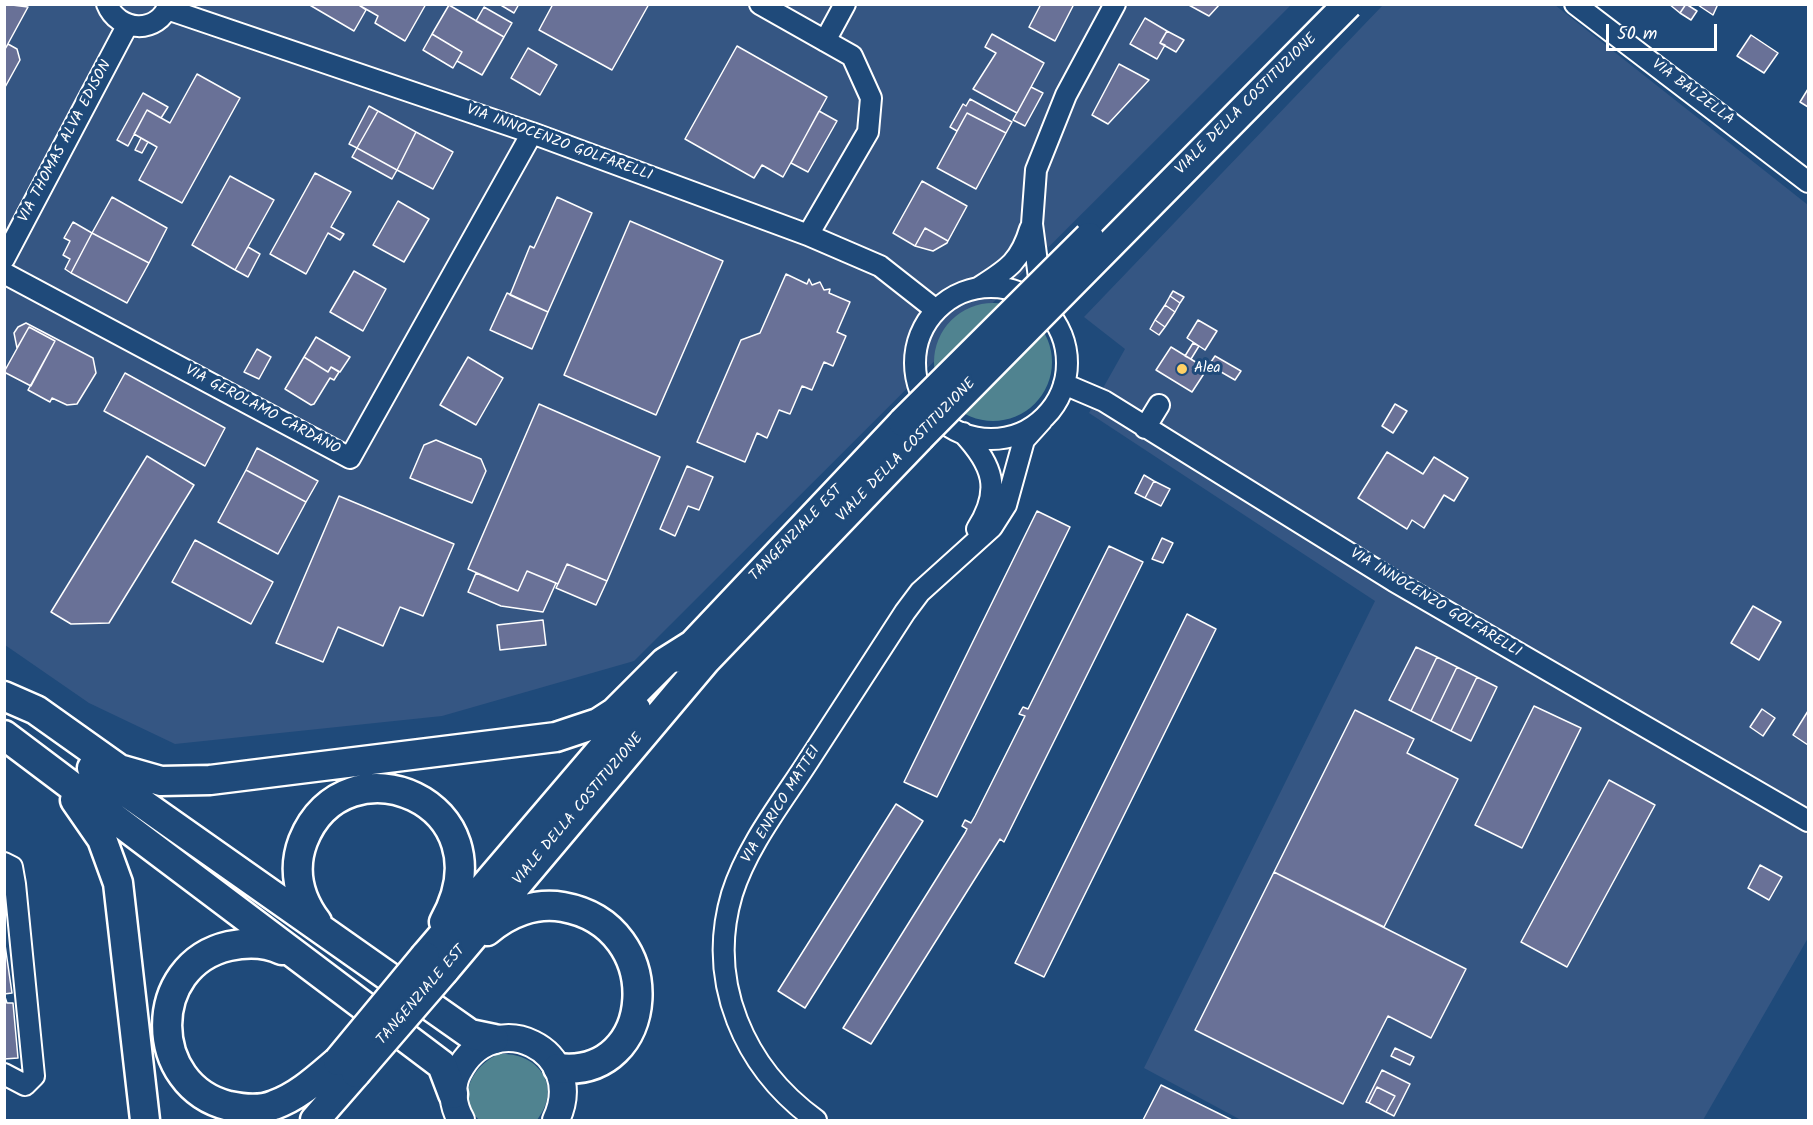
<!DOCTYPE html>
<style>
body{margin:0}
#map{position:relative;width:1813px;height:1125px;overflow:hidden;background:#1f4a7a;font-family:Kalam,sans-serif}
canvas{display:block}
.frame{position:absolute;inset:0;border:6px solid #fff;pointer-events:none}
.scale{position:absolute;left:1606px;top:24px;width:111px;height:27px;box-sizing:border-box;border:3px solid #fff;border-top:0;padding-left:8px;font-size:18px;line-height:21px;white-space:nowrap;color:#fff;-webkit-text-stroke:4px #1f4a7a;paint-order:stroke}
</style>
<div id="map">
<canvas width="1813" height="1125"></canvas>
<div class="frame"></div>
<div class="scale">50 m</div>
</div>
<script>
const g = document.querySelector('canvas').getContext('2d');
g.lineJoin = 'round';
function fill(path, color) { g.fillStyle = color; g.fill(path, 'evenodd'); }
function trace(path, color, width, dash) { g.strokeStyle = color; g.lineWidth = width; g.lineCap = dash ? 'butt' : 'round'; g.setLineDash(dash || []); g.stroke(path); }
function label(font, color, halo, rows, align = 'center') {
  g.font = font + ' Kalam,sans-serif'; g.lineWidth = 6; g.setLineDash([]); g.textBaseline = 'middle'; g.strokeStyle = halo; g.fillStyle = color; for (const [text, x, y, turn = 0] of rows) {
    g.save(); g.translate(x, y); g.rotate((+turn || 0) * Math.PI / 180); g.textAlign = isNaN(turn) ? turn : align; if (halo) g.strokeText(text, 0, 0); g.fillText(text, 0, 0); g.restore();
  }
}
const built = new Path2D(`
 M5,5H1291L634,661L442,716L175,744L89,703L5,645Z
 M1383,5H1555L1808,205V938L1703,1120H1241L1144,1068L1375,601L1089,413L1125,349L1084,317Z`);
const green = new Path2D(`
 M934 362a59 59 0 1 1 118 0a59 59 0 1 1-118 0Z
 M499,1054C539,1052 563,1087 537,1120H479C455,1097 473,1065 499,1054Z`);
const building = new Path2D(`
 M4,4L28,7L4,51Z
 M308,4H357L366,10L354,31Z
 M357,4H426L405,41L375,23L378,16Z
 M499,4H519L514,13Z
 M553,4H649L612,70L539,30Z
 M1041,4H1074L1055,41L1029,27Z
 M1187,4H1220L1209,16Z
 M1669,4H1686L1680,13Z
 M1686,4L1697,11L1691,20L1680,13Z
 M1718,4L1713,15L1698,5V4Z
 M449,5L504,37L482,75L457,61L462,52L432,34Z
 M484,7L512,23L504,37L476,21Z
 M1145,18L1167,31L1160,43L1165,45L1157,59L1130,44Z
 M1167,31L1184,40L1176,52L1160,43Z
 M432,34L462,52L453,68L423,50Z
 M992,34L1044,63L1017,113L973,89L996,53L985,47Z
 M1751,35L1778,53L1764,73L1737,56Z
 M8,44L17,49L20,60L4,89V51Z
 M737,46L827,97L783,177L762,165L754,178L685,139Z
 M528,48L557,65L540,95L511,78Z
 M1119,64L1149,80L1108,124L1092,115Z
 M197,74L240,98L182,203L139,180L157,147L134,134L147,110L170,123Z
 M1031,87L1043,93L1025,126L1013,120Z
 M1808,89V107L1800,102Z
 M143,93L168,107L161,118L147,110L128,146L117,140Z
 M970,99L1012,122L1006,133L967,113L957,131L950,127L963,104L966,106Z
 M369,106L378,111L357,148L349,144Z
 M378,111L416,132L397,170L357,148Z
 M819,111L837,121L808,172L791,163Z
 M967,113L1006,133L976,189L937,168Z
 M416,132L453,152L433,189L397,170Z
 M141,138L148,142L142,153L135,150Z
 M357,148L397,170L392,179L352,157Z
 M315,173L351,192L331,227L344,234L340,240L328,233L306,274L270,254Z
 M230,176L274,200L235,270L192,245Z
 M922,181L967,206L948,241L925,228L915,246L893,233Z
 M112,197L167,228L149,263L92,233Z
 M557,197L592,213L548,312L510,295L530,246L534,248Z
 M398,201L429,219L404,262L373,245Z
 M630,221L723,261L656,415L564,375Z
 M73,222L92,233L71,273L65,269L70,259L63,255L70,241L64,238Z
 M925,228L948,241L947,243L933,251L915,246Z
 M92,233L149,263L127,303L71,273Z
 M248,247L260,254L248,277L235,270Z
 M354,271L386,289L363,331L330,312Z
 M786,274L807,284L809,279L812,285L820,282L824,290L830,289L829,293L850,302L837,332L846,336L833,366L824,362L812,390L802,386L790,414L779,410L767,438L757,433L745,462L697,442L741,340L760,333Z
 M1173,291L1184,297L1180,303L1170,296Z
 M507,293L548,312L532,349L490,330Z
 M1170,296L1180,303L1175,312L1165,305Z
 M1165,305L1175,312L1165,327L1155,320Z
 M1155,320L1165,327L1159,335L1150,329Z
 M1198,320L1217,331L1205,350L1187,338Z
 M26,323L93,358L96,373L77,404L67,405L52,398L50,402L28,390L55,341L29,327L17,348L14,333L18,327Z
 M29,327L55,341L31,386L4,372Z
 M316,337L350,357L340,372L331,367L328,372L304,357Z
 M1193,343L1199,346L1191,359L1185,356Z
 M1171,347L1207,369L1192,392L1156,370Z
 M257,349L271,357L259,379L244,372Z
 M1215,356L1241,371L1235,380L1209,365Z
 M304,357L328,372L331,367L339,372L334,380L330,378L314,404L311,405L285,389Z
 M468,357L503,378L476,425L440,405Z
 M125,373L225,428L205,466L104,411Z
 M539,404L660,457L607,581L567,564L558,584L527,571L518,591L468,569Z
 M1395,404L1407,411L1393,433L1382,426Z
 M436,440L481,459L486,471L472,503L410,478L424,445Z
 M257,448L318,481L306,502L246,470Z
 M1387,452L1423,474L1434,457L1468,478L1454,501L1444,495L1424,528L1412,520L1407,529L1358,498Z
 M147,456L194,485L109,623L71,624L51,612Z
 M687,466L713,477L699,510L688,506L675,536L660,529Z
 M246,470L306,502L278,554L218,522Z
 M1144,475L1154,481L1145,498L1135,493Z
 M1154,481L1170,489L1161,506L1145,498Z
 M339,496L454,544L423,616L400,607L383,646L338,627L323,662L276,643Z
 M1037,511L1070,527L937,797L904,782Z
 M1162,538L1173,543L1163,563L1152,559Z
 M195,540L273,582L251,624L172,582Z
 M1109,546L1143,562L1004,842L1000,839L871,1044L843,1028L965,833L967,829L962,826L965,820L971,823L975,816L1025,716L1019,714L1023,707L1028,709Z
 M567,564L607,581L596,605L556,588Z
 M527,571L556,583L543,612L501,606L468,592L476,573L518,591Z
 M1753,606L1781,622L1759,660L1731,643Z
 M1187,614L1216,629L1044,977L1015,963Z
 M543,620L546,645L500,650L497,625Z
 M1416,647L1437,657L1411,711L1389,700Z
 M1437,657L1457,667L1431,721L1411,711Z
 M1457,667L1477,677L1451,731L1431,721Z
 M1477,677L1497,687L1471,741L1451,731Z
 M1534,706L1581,728L1522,848L1475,825Z
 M1762,709L1775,718L1763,736L1750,727Z
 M1355,710L1414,739L1407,753L1458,779L1384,927L1274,872Z
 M1808,711V745L1793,735Z
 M1609,780L1655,805L1567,967L1521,942Z
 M896,804L923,821L805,1008L778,991Z
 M1760,865L1782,877L1769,900L1748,888Z
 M1274,872L1466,969L1431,1038L1388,1016L1343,1104L1195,1030Z
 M4,938L12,993L4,994Z
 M4,994L7,1003H13L18,1058L4,1059Z
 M1395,1048L1414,1057L1410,1065L1391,1056Z
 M1382,1070L1410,1084L1394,1116L1386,1112L1395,1096L1377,1087L1369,1103L1366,1102Z
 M1161,1085L1232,1120H1143Z
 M1377,1087L1395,1096L1386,1112L1369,1103Z`);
const minor = new Path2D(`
 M107,4C118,32 158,35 169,4
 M760,4L852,56L871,98L868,132L808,235
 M1575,4L1808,182
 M167,9L532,133L808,235L880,266L936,310
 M825,41L845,4
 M4,259L127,26
 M4,273L350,458L532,133
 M915 363a76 76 0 1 1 152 0a76 76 0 1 1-152 0Z
 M978,288C1006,270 1020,263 1030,229
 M1041,293L1032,224L1036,170L1066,95L1115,4
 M1064,384L1104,401L1394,581L1808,821
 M1145,428L1159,405
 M963,433C993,465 1002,490 977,529
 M4,863L12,867L15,884L34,1076L25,1085L4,1074
 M816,1120C744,1068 706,982 732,894C747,846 782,802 809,760C841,711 873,661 905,612L920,592L992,527L1006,505L1024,440L1042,420`);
const major = new Path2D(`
 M461,1120C453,1106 450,1087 458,1072C493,1003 589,1050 556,1120`);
const highway = new Path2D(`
 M680,658L903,422
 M4,696L36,710L119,769L161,781L210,780L556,737L598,723L615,712L665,662L692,645
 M4,735L442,1065L453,1094
 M92,768L470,1034L494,1039
 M75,800L102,839L118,883L145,1120
 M317,922C299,898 292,870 303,841C345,735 511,802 444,922
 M487,931C508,913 535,902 563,907C669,926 657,1080 558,1068
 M282,950C265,942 247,942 229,946C146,965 147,1086 229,1106C243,1109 260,1111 274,1105C299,1096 318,1078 338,1061
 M425,956L636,709
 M444,971L706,660L920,437
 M315,1120L356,1073`);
const highwayBridge = new Path2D(`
 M903,422L1089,237
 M920,437L1348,4
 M338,1061L425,956
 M356,1073L444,971`);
const markers = [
 [1182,369,6,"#ffd166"]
];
const streetNames = [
 ["VIA BALZELLA",1692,93,37],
 ["VIALE DELLA COSTITUZIONE",1247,105,-45],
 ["VIA THOMAS ALVA EDISON",66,142,-62],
 ["VIA INNOCENZO GOLFARELLI",559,144,20],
 ["VIA GEROLAMO CARDANO",262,411,28],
 ["VIALE DELLA COSTITUZIONE",907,451,-46],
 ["TANGENZIALE EST",797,534,-46],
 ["VIA INNOCENZO GOLFARELLI",1435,604,31],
 ["VIA ENRICO MATTEI",782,805,-58],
 ["VIALE DELLA COSTITUZIONE",579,810,-50],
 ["TANGENZIALE EST",422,996,-49]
];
const poiNames = [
 ["Alea",1194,369]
];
fill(built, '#355683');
fill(green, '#508390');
fill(building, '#697197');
trace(building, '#fff', 1.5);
trace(minor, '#fff', 24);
trace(major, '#fff', 30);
trace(highway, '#fff', 33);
trace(minor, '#1f4a7a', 20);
trace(major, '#1f4a7a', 26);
trace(highway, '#1f4a7a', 28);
trace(highwayBridge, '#fff', 33, []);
trace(highwayBridge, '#1f4a7a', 28);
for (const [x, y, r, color] of markers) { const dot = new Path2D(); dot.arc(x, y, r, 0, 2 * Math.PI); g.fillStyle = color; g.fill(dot); trace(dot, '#1f4a7a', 2); }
label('15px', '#fff', '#1f4a7a', streetNames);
label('15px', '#fff', '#1f4a7a', poiNames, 'left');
</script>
